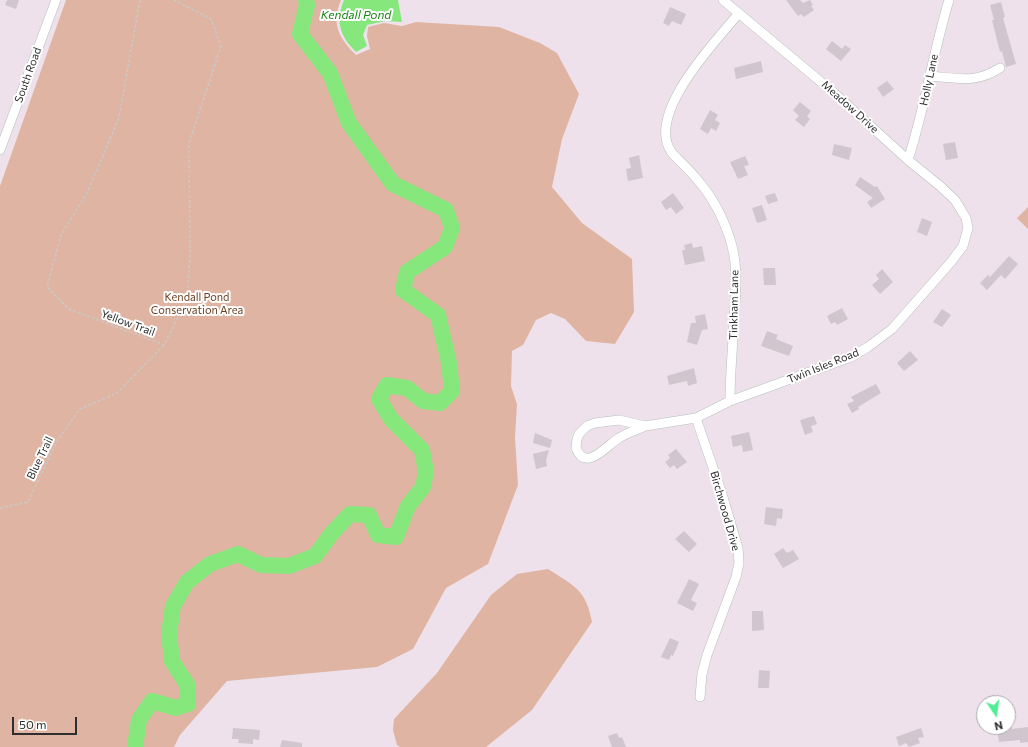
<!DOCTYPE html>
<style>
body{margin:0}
#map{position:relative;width:1028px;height:747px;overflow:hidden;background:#eee1eb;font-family:Commissioner,sans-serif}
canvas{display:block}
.north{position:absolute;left:976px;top:695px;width:40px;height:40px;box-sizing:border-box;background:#fff;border:1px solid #ababab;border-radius:50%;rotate:167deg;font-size:11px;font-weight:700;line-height:16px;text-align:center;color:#2e2e2e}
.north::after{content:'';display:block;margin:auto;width:14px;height:18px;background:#4def96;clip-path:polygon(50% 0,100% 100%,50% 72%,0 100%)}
.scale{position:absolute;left:12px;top:717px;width:65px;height:18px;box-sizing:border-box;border:2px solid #2e2e2e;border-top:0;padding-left:5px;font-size:12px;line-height:14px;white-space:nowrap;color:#2e2e2e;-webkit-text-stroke:3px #fff;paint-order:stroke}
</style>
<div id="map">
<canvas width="1028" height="747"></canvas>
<div class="north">N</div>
<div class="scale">50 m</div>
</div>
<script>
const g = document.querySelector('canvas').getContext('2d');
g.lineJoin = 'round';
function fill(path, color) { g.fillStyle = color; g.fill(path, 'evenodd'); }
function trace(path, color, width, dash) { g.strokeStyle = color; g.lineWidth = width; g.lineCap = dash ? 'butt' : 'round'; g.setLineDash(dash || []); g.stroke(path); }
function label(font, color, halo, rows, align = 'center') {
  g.font = font + ' Commissioner,sans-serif'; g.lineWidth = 4; g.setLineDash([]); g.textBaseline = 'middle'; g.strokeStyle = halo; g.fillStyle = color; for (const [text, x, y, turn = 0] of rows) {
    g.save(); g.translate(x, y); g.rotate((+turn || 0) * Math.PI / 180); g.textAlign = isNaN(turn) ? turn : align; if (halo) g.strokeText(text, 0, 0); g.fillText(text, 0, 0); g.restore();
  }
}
const green = new Path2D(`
 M66,0H341C331,24 339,38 356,55L370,49L367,36L368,27L384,23L402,26L416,22L499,27L540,43L557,53L579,94L562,139L552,187L582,223L632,259L634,312L615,344L586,341L565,319L551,313L536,320L523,345L512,351L511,386L517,404L515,438L518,485L488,564L446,588L413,649L377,667L227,681L180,735L174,747H0V186Z
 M1028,207V229L1017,218Z
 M548,569C574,586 586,589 592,622L532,710L486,747H400L397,745L393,730L394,719L437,673L491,595L517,574Z`);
const water = new Path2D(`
 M344,0H398L402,22L385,21L367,25L363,35L367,46L356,52C340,36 335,22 344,0Z`);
const river = new Path2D(`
 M135,747L139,720L152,701L176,708L188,704V686L172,661L169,634L173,606L187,582L210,564L238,554L261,565L289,566L315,556L332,533L350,514L369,515L378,535L396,537L408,506L423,487L426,472L422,450L391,419L379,399L387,385L407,388L423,401L440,403L452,391L449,363L438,315L403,290L407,272L445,247L452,228L446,210L393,184L349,123L330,73L300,34L307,5L306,0`);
const building = new Path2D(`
 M7,0H19L16,9L5,5Z
 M786,0H800L803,3L810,0L813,5L811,6L814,10L804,17L801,14L798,16Z
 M1001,2L1005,17L1003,18L1016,64L1006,67L1002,51L1000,52L992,20H994L990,5Z
 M670,7L686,14L681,25L672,21L669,26L663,23Z
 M832,41L842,49L845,45L851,49L841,61L826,49Z
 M761,61L763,72L736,79L734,68Z
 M887,81L894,89L883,97L877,88Z
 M800,102L811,111L807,116L810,119L804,127L795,120L799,116L793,110Z
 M710,110L718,115L715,120L720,123L716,131L711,128L708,134L700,129Z
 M955,142L958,158L946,160L943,144Z
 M834,144L852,148L849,160L832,155Z
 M639,155L643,178L628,181L626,169L631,168L629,158Z
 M745,156L749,165L744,166L748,175L738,179L730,162Z
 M860,177L875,187L877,186L885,199L871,208L867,202L873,198L855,185Z
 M673,193L684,208L676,214L671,207L666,210L661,202Z
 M775,193L778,201L768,204L765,196Z
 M762,205L767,220L757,223L752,208Z
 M922,218L932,222L927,236L917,232Z
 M692,243L693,248L702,246L705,261L685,265L682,250H685L684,245Z
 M1009,256L1018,264L1005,279L1001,275L987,290L980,283L988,275L990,277Z
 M763,268H775L776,285H764Z
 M882,269L893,282L880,294L872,285L879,279L876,275Z
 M842,308L848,319L837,325L835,322L831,324L827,316Z
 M942,309L951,315L942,327L933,322Z
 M705,314L708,329L702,330L697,345L687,342L691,323H696L695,316Z
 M767,331L778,335L776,339L793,346L789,356L761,346Z
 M910,351L918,360L904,371L897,363Z
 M694,368L697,383L688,386L687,381L669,385L667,376Z
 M876,384L881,393L858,407L859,409L852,413L847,404L854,401L851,397Z
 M814,416L817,424L811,426L813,432L805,435L800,420Z
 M749,432L753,450L743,452L742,445L733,447L731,436Z
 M535,433L552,440L550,448L533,443Z
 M676,449L687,462L677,469L674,465L670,468L665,462L670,458L668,455Z
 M549,450L546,461L547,466L536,469L533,454Z
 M766,507L783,509L782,519L777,518L776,526L764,524Z
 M684,531L697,544L689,552L675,539Z
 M783,548L787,553L793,550L799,559L783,568L774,554Z
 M689,579L699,584L691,600L697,603L693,611L677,603Z
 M752,611H763L764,630L752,631Z
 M670,638L679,642L673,656L671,655L669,660L661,657Z
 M759,670L770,671L769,688H758Z
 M997,727H1012V729L1028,727V742L1020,743V740L999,742Z
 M233,728L260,730L259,740L253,739V744L238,743L239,739H232Z
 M921,728L924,737L918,738L920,743L909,747L906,743L899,746L896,737Z
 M617,733L619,738L622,737L626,747H612L608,736Z
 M282,740L302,743V747H280Z`);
const path = new Path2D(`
 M140,0L119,118L87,193L61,235L47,287L69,309L164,345L187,299L190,255L189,143L221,46L211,19L174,0
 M0,508L28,502L57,441L80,409L117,393L164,345`);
const minor = new Path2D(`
 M930,76C958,78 975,84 1000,68
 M0,150L56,0
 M908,160C925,107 933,53 949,0
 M730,401C730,373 733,346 734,319C736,295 738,269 732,246C725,220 713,197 695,177C688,168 679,161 672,153C644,115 716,41 739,13
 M696,418L722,494L738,548L739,563L736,577L707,655L702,674L700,697
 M645,426C637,430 627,433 619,438C607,445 586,473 576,448L577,439L579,434L587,426L595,423L619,420L645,426L696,418L730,401L851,357L868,347L892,329L951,262L963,246L968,228L966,218L955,200L940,186L908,160L833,92L723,0`);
const streetNames = [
 ["South Road",28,75,-70],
 ["Holly Lane",929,80,-78],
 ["Meadow Drive",850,107,42],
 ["Tinkham Lane",734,305,-89],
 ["Yellow Trail",128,323,20],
 ["Twin Isles Road",823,366,-22],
 ["Blue Trail",40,458,-64],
 ["Birchwood Drive",725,511,74]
];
const parkNames = [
 ["Kendall Pond",197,297],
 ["Conservation Area",197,310]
];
const waterNames = [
 ["Kendall Pond",356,15]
];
fill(green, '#e0b4a2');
fill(water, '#86e87c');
trace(river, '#86e87c', 16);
fill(building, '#d1c5ce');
trace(minor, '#b4c0ba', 10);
trace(path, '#c9c9c9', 1.5, [3, 2]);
trace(minor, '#fff', 9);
label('11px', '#2e2e2e', '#fff', streetNames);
label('11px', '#683f20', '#fff', parkNames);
label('italic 12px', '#188515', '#fff', waterNames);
</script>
